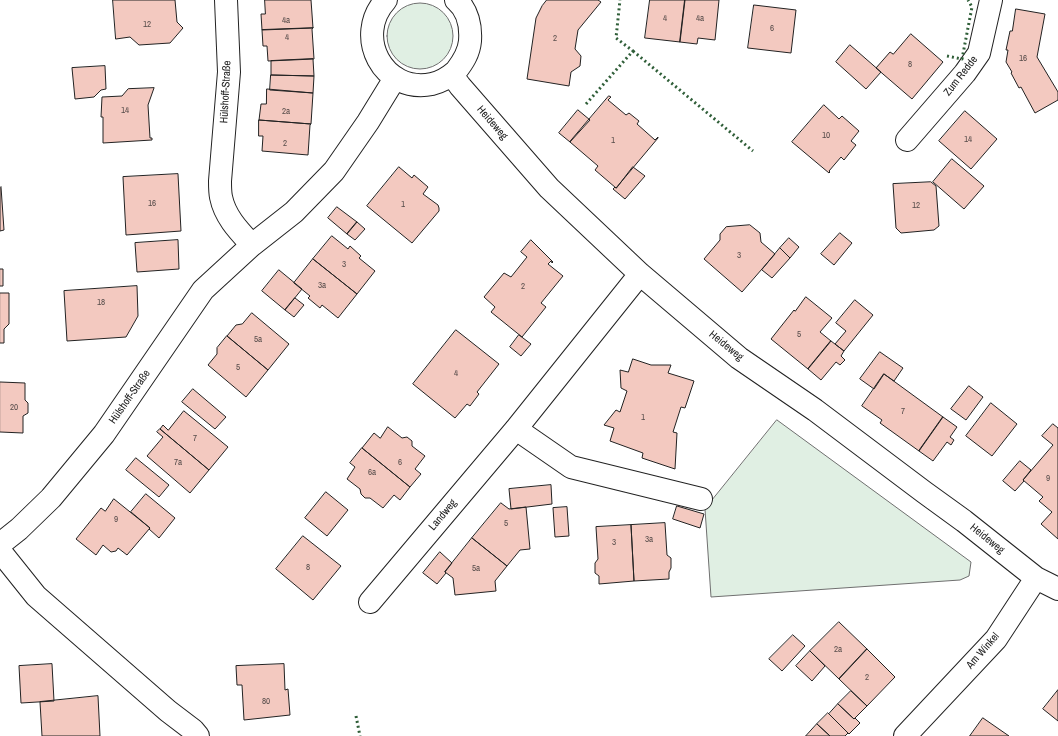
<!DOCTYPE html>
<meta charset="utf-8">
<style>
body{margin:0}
canvas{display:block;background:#fff}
</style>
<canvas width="1058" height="736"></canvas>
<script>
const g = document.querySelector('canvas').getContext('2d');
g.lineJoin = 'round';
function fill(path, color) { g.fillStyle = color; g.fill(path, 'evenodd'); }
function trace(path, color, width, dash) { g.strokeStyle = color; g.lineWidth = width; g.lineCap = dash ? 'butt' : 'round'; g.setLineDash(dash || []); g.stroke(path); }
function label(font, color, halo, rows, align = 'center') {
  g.font = font + ' "Archivo Narrow",sans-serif'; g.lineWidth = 3; g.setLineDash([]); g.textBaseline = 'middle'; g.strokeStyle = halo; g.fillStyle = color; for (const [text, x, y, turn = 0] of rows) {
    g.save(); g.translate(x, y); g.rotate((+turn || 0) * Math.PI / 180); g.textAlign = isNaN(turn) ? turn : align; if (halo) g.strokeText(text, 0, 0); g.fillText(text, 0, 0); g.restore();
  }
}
const green = new Path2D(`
 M387 36a33 33 0 1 1 66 0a33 33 0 1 1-66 0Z
 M777,420L971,562L969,576L960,580L711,597L705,509Z`);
const building = new Path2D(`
 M113,0H175L177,22L183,28L170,43L139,45L130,37L116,39Z
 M265,0H311L313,28L262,30L261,14H265Z
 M547,0H598L601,2L578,30L575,49L581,56L580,66L571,72L569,86L527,79L536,18L542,6Z
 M650,0H685L680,42L645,38Z
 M685,0H719L715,40L698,38L697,44L680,42Z
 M754,5L796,10L791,53L748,48Z
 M1016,9L1045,14L1037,57L1058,92V100L1035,113L1021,87L1019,88L1011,73L1012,72L1006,62L1008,50H1006L1010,31H1012Z
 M313,28L312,29L314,59L268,61L267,46H263L262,30Z
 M911,34L943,62L912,99L876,68L890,52L893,54Z
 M850,45L881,72L866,89L836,62Z
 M313,59L314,76L271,75V61Z
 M105,66L106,89L101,90L94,97L75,99L72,68Z
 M271,75L314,76L313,93L270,90Z
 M154,88L148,105L150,138H152V140L103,143V117H101L102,97L122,96L128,89Z
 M267,89L313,93L311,124L259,120L261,104H266Z
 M609,96L611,97L608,100L626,115L629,113L639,121L637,124L655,140L658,137V138L616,188L595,170L598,166L570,142Z
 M824,105L839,119L842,116L859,131L851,141L856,145L844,160L841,157L829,171L830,172L829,173L792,142Z
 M578,110L590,120L570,142L559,133Z
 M965,111L997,139L971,169L939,141Z
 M259,120L311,124L310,125L308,155L262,151L263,136H259Z
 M952,159L984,186L964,209L933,182Z
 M399,167L412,178L414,175L428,187L423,194L438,205L439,208V211L412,243L367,206Z
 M633,167L645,176L625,199L613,189L615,187L616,188Z
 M178,174L181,231L126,235L123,177Z
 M931,182L936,186L939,226L934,230L901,233L896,228L893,184Z
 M1,187L4,230L0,231V188Z
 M337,207L357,222L347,234L328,218Z
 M357,222L365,229L355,240L347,234Z
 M750,225L760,233L761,242L775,254L742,292L704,259L720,240V234L726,227Z
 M840,233L852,243L834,265L821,254Z
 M332,236L348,249L350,246L361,256L359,258L375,271L357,294L313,259Z
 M789,238L799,247L790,258L780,248Z
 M178,240L179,269L137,272L135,243Z
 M531,240L553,262L552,263L551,261L548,264L563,276L541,303L546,307L522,337L491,312L495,307L484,297L504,273L511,277L527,257L521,252Z
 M780,248L790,258L772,278L762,270Z
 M313,259L357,294L338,318L322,305L320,308L308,298L310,296L294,283Z
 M0,269H3V286H0Z
 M279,270L302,289L285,310L262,291Z
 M137,286L138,316L126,337L67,341L64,291Z
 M0,293H9V324L4,329V343H0Z
 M806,297L832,318L820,332L831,341L808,369L771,339L794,310L795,311Z
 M295,298L304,305L294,317L285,310Z
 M855,300L873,315L844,351L835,344L846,331L836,323Z
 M252,313L289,344L268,370L227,336L236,325L242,324Z
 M456,330L499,364L477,392L479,394L470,406L467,404L455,418L413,384Z
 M519,335L531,344L521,356L510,347Z
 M227,336L268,370L246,397L208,365L217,354V348Z
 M831,341L844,351L841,356L845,360L840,365L836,362L821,380L808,369Z
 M880,352L903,368L894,381L884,374L874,389L860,379Z
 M633,359L651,365H671L668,373L694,381L685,408L681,407L673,432L677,433L675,469L642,458L643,453L610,441L614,428L604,425L616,410L620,412L627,391L621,388L620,370L628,372Z
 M884,374L943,417L919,451L880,423L882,420L862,406Z
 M0,382L25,383V400L28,403V413L23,416V433L0,432Z
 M969,386L983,397L966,420L951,409Z
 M193,389L226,417L215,429L182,402Z
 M991,403L1017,424L992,456L966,436Z
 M184,411L228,447L209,470L160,429L163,425L168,430Z
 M943,417L957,427L950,437L954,440L951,445L947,442L933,461L919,451Z
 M1053,424L1058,428V539L1041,524L1052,512L1039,501L1043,497L1023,480L1053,445L1042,436Z
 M388,427L402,438L407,437L412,441V446L425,456L415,469L421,474L410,487L362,448L374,433L380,438Z
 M160,429L209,470L190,493L147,456L163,437L157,432Z
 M362,448L410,487L400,500L394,495L383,508L370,498H365L361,494L360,489L347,479L355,467L350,463Z
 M136,458L169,485L159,497L126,470Z
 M1020,461L1031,470L1023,480L1024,481L1015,491L1003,481Z
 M551,485L552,504L511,509L509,489Z
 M326,492L348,510L327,536L305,518Z
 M146,494L175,518L159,538L149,529L150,528L131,512Z
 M114,499L150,528L127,555L118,548L116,551L111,552L103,545L96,555L76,539L101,508L105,511Z
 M501,503L509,509L526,507L530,549L520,550L507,566L472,538Z
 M677,506L704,514L700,528L673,519Z
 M567,507L569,536L555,537L553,508Z
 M665,523L667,555L671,558V568L669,572V579L634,581L631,525Z
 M631,525L634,581L599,584V576L595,573V563L598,559L596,527Z
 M303,536L341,566L313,600L276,569Z
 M472,538L507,566L495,581L496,591L455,595L453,578L445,572Z
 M440,552L452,563L445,572L446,573L437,584L423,573Z
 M839,622L867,649L839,679L810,651Z
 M793,635L805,646L782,671L769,659Z
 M867,649L895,677L867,706L839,679Z
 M810,651L825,666L812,681L796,666Z
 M52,664L54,701L21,703L19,666Z
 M284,664L285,690L288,689L290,715L244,720L242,685H237L236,666Z
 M1058,690V721L1043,709Z
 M851,691L867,706L854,719L838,704Z
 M98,696L100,736H42L40,702Z
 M838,704L854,719L855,718L860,723L849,734L829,714Z
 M828,713L848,733L845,736H830L817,724Z
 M983,718L1009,736H970Z
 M817,724L830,736H806Z`);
const minor = new Path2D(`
 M226,0L229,72L220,181C220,186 220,192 221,197C225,217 239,231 252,245
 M386,0C353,36 383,94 432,84C441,82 449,77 456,71C463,62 469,53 470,41C471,27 468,10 456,0
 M452,75L460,86L549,188L640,274L739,358L815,410L924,492L964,521L1036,578L1058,589
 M907,140L965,73L979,53L991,0
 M516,429L571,467L701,499
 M0,544L19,529L51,498L104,434L203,290L252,245L294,212L334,171L368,122L395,78
 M0,551L36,596L168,711L193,730L198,736
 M370,602L516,429L640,274
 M905,736L996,639L1036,578`);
const hedge = new Path2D(`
 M633,51L753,151
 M947,56L962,59L972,7L968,0
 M586,104L633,51L616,38L620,0
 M356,716L360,736`);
const numberNames = [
 ["4",665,19],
 ["4a",700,19],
 ["4a",286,21],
 ["12",147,25],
 ["6",772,29],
 ["4",287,38],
 ["2",555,39],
 ["16",1023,59],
 ["8",910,65],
 ["14",125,111],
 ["2a",286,112],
 ["10",826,136],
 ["14",968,140],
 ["1",613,141],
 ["2",285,144],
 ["16",152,204],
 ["1",403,205],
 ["12",916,206],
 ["3",739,256],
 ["3",344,265],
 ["3a",322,286],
 ["2",523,287],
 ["18",101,303],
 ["5",799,335],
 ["5a",258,340],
 ["5",238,368],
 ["4",456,374],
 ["20",14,408],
 ["7",903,412],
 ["1",643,418],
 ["7",195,439],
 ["7a",178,463],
 ["6",400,463],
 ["6a",372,473],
 ["9",1048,479],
 ["9",116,520],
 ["5",506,524],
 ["3a",649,540],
 ["3",614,543],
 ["8",308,568],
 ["5a",476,569],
 ["2a",838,650],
 ["2",867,678],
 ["80",266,702]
];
const streetNames = [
 ["Zum Redde",961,76,-52],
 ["Hülshoff-Straße",226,92,-87],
 ["Heideweg",492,123,49],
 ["Heideweg",726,346,39],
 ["Hülshoff-Straße",130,397,-55],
 ["Landweg",443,515,-50],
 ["Heideweg",987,539,39],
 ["Am Winkel",983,651,-49]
];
fill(green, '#e0efe3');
trace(green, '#6f6f6f', 1);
fill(building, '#f3c9c0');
trace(building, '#222', 1);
trace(minor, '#222', 24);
trace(minor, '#fff', 22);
trace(hedge, '#2f5e38', 3, [2, 3]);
label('9px', '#564c4a', null, numberNames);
label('11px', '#222', '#fff', streetNames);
</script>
